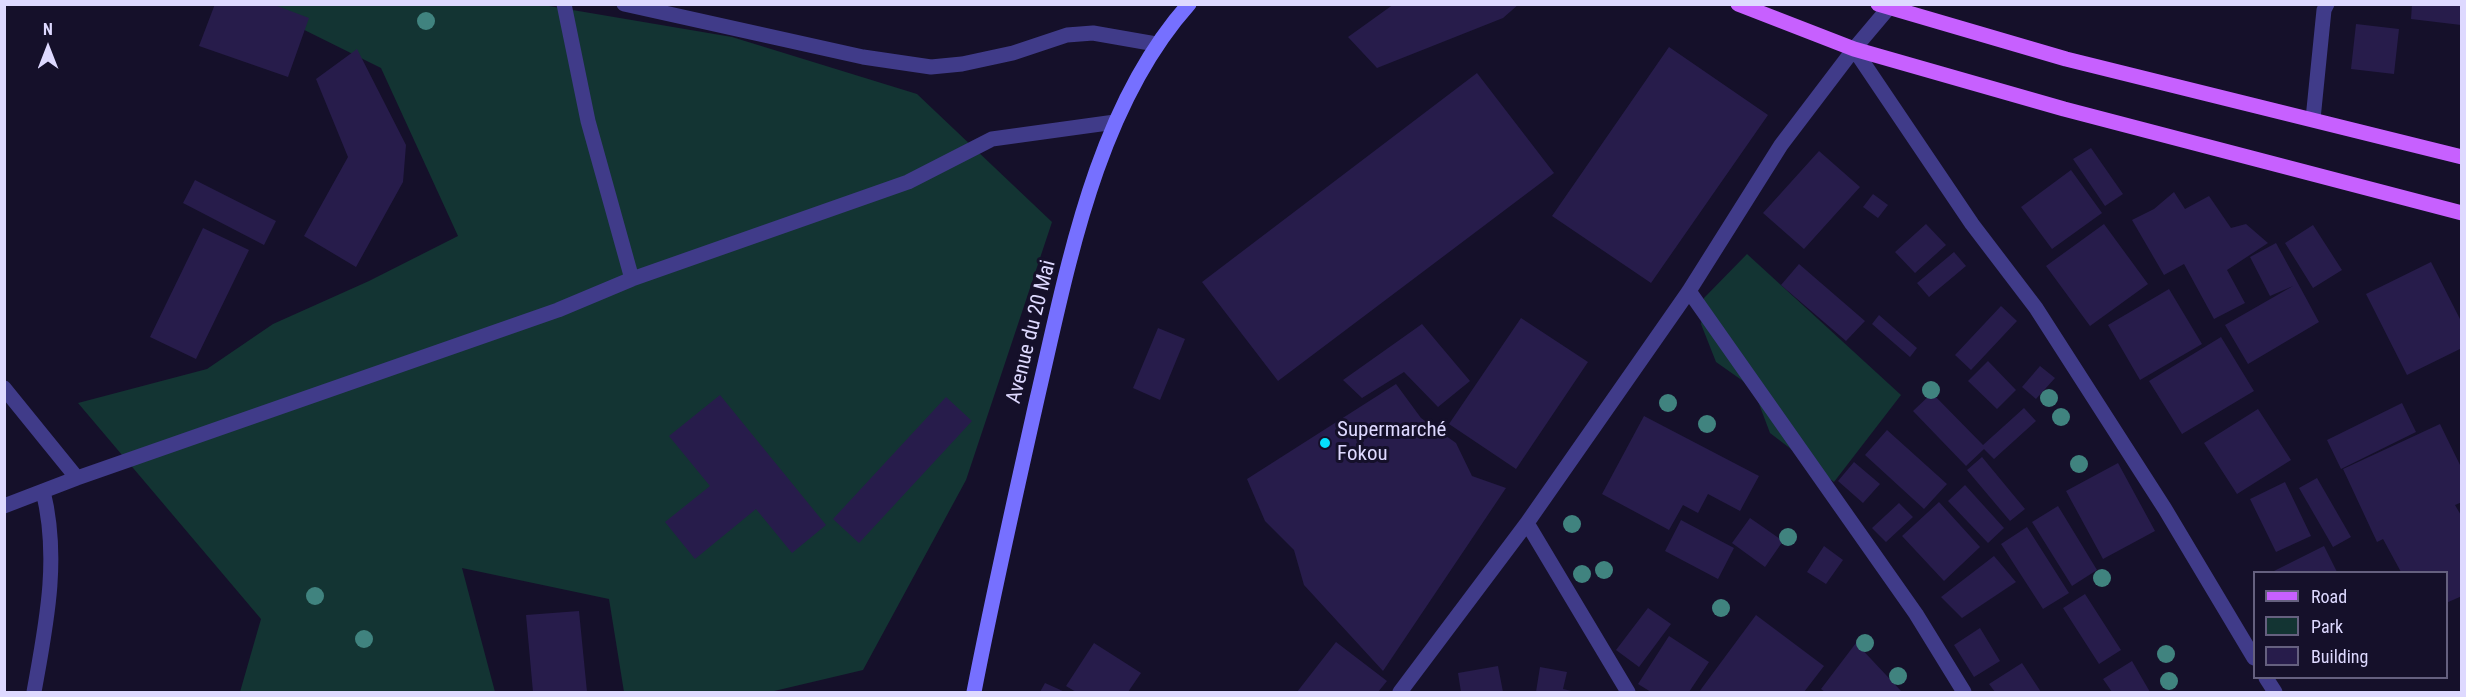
<!DOCTYPE html>
<meta charset="utf-8">
<style>
body{margin:0}
#map{position:relative;width:2466px;height:697px;overflow:hidden;background:#15102a;font-family:"Roboto Condensed",sans-serif}
canvas{display:block}
.frame{position:absolute;inset:0;border:6px solid #ded9ff;pointer-events:none}
.legend{position:absolute;left:2253px;top:571px;width:195px;height:108px;box-sizing:border-box;background:#15102a;border:2px solid #65607f;margin:0;padding:8px 10px;list-style:none;font-size:18px;color:#ded9ff}
.legend li{display:flex;align-items:center;gap:12px;height:30px}
.legend b{width:30px;border:2px solid #65607f}
.north{position:absolute;left:18px;top:18px;width:60px;height:60px;-webkit-text-stroke:4px #15102a;paint-order:stroke;rotate:0deg;font-size:16px;font-weight:700;line-height:24px;text-align:center;color:#ded9ff}
.north::after{content:'';display:block;margin:auto;width:21px;height:27px;background:#ded9ff;clip-path:polygon(50% 0,100% 100%,50% 72%,0 100%)}
</style>
<div id="map">
<canvas width="2466" height="697"></canvas>
<div class="frame"></div>
<ul class="legend">
<li><b style="height:8px;background:#c760ff"></b>Road</li>
<li><b style="height:16px;background:#133433"></b>Park</li>
<li><b style="height:16px;background:#271c4b"></b>Building</li>
</ul>
<div class="north">N</div>
</div>
<script>
const g = document.querySelector('canvas').getContext('2d');
g.lineJoin = 'round';
function fill(path, color) { g.fillStyle = color; g.fill(path, 'evenodd'); }
function trace(path, color, width, dash) { g.strokeStyle = color; g.lineWidth = width; g.lineCap = dash ? 'butt' : 'round'; g.setLineDash(dash || []); g.stroke(path); }
function label(font, color, halo, rows, align = 'center') {
  g.font = font + ' "Roboto Condensed",sans-serif'; g.lineWidth = 6; g.setLineDash([]); g.textBaseline = 'middle'; g.strokeStyle = halo; g.fillStyle = color; for (const [text, x, y, turn = 0] of rows) {
    g.save(); g.translate(x, y); g.rotate((+turn || 0) * Math.PI / 180); g.textAlign = isNaN(turn) ? turn : align; if (halo) g.strokeText(text, 0, 0); g.fillText(text, 0, 0); g.restore();
  }
}
const green = new Path2D(`
 M254,5H543L732,37L917,94L1052,222L966,480L863,670L770,692H624L609,599L462,568L495,692H240L261,619L78,403L207,369L273,324L369,281L458,236L381,68Z
 M1747,254L1901,395L1834,482L1770,433L1756,396L1743,381L1716,362L1701,324L1704,298Z`);
const building = new Path2D(`
 M215,4H272L309,18L288,77L199,46Z
 M1394,4H1519L1503,18L1377,68L1348,37Z
 M2412,4H2462L2461,25L2411,19Z
 M2356,24L2399,29L2394,74L2351,69Z
 M1669,47L1768,115L1651,283L1552,216Z
 M357,49L406,145L403,182L356,267L304,236L348,157L316,79Z
 M1477,73L1554,173L1278,381L1202,282Z
 M2091,148L2123,194L2105,206L2073,159Z
 M1819,151L1860,187L1804,249L1763,213Z
 M2071,170L2102,213L2052,249L2021,207Z
 M195,180L276,221L264,245L183,203Z
 M2174,192L2185,209L2209,196L2231,228L2246,224L2268,243L2227,270L2245,303L2214,319L2184,264L2164,275L2132,220L2154,209Z
 M1873,194L1888,205L1878,218L1863,207Z
 M1926,224L1946,245L1915,273L1895,252Z
 M2104,224L2148,284L2090,326L2046,266Z
 M2313,225L2342,270L2313,288L2285,243Z
 M203,228L249,250L196,359L150,337Z
 M2276,243L2319,322L2248,364L2225,325L2293,286L2270,296L2250,257Z
 M1954,252L1966,266L1929,297L1917,283Z
 M2431,262L2462,323V348L2407,375L2366,294Z
 M1799,264L1865,321L1846,341L1781,285Z
 M2169,289L2202,344L2140,380L2108,325Z
 M2001,306L2017,321L1971,370L1955,355Z
 M1879,315L1917,348L1910,357L1872,324Z
 M1521,318L1588,362L1516,469L1449,424Z
 M1422,324L1470,381L1438,407L1404,372L1362,398L1343,380Z
 M1158,328L1185,339L1160,400L1133,388Z
 M2221,337L2254,391L2182,434L2149,381Z
 M1988,361L2016,390L1997,409L1968,381Z
 M2040,366L2055,378L2036,399L2022,387Z
 M1396,384L1421,418L1456,443L1472,476L1506,488L1383,671L1304,585L1294,550L1265,521L1247,479Z
 M1932,393L1983,445L2024,408L2036,421L1994,459L1984,449L1966,466L1913,411Z
 M720,395L826,525L792,553L756,509L695,559L665,522L710,486L669,436Z
 M946,397L972,421L859,543L833,519Z
 M2402,403L2416,432L2341,469L2327,440Z
 M2258,409L2291,460L2237,494L2204,443Z
 M1644,416L1759,476L1740,511L1708,494L1698,513L1683,505L1669,530L1602,494Z
 M2440,424L2462,469V502L2455,505L2462,517V596L2446,603V572H2401L2383,539L2377,542L2343,469Z
 M1887,430L1947,484L1924,509L1865,455Z
 M1982,457L2025,509L2010,521L1967,470Z
 M1854,462L1880,484L1863,503L1838,481Z
 M2118,463L2155,531L2103,559L2066,491Z
 M2317,478L2351,537L2333,547L2299,488Z
 M2285,482L2311,536L2276,552L2250,499Z
 M1965,485L2004,528L1988,543L1948,501Z
 M1939,502L1980,547L1944,581L1902,536Z
 M1899,503L1913,517L1886,542L1872,528Z
 M2058,506L2097,570L2072,586L2032,522Z
 M1750,518L1783,541L1765,567L1732,543Z
 M1681,520L1734,548L1718,579L1665,551Z
 M2027,527L2069,593L2043,609L2001,544Z
 M1824,546L1843,560L1826,584L1807,572Z
 M2324,546L2337,572H2272Z
 M1994,556L2016,582L1962,618L1941,597Z
 M2085,594L2121,650L2099,664L2063,608Z
 M1648,608L1671,624L1639,667L1616,650Z
 M579,611L587,692H533L526,615Z
 M1756,615L1824,666L1804,692H1699Z
 M1980,628L2000,661L1974,677L1954,645Z
 M1669,636L1709,662L1689,692H1651L1638,684Z
 M1336,642L1387,681L1378,692H1297Z
 M1094,643L1141,673L1128,692H1076L1066,686Z
 M1856,643L1902,692H1825L1821,689Z
 M2132,661L2150,692H2112L2103,679Z
 M2022,663L2041,692H1995L1989,684Z
 M1498,666L1503,692H1461L1458,673Z
 M1540,667L1567,672L1563,689L1576,692H1536Z
 M1045,683L1065,692H1040Z`);
const street = new Path2D(`
 M564,4L588,121L632,279
 M624,4L863,57L931,67L962,64L1013,53L1067,35L1093,33L1156,44
 M1892,4L1854,49L1972,224L2036,308L2165,509L2254,658
 M2313,119L2324,10L2327,4
 M1689,291L1916,614L1964,692
 M4,388L77,478
 M4,506L77,478L558,310L632,279L908,182L992,139L1115,122
 M1527,523L1628,692
 M2266,678L2275,692
 M34,692C46,625 60,559 43,491
 M1400,692L1527,523L1689,291L1781,145L1854,49`);
const secondary = new Path2D(`
 M974,692C993,594 1015,497 1037,399C1068,266 1096,108 1189,4`);
const primary = new Path2D(`
 M1738,4L1854,49L2064,109L2462,213
 M1878,4L2066,59L2462,157`);
const trees = [
 [426,21],
 [1931,390],
 [2049,398],
 [1668,403],
 [2061,417],
 [1707,424],
 [2079,464],
 [1572,524],
 [1788,537],
 [1604,570],
 [1582,574],
 [2102,578],
 [315,596],
 [1721,608],
 [364,639],
 [1865,643],
 [2166,654],
 [1898,676],
 [2169,681]
];
const markers = [
 [1325,443,6,"#05e1ff"]
];
const streetNames = [
 ["Avenue du 20 Mai",1032,332,-76]
];
const poiNames = [
 ["Supermarché",1337,431],
 ["Fokou",1337,455]
];
fill(green, '#133433');
fill(building, '#271c4b');
trace(street, '#403b89', 15);
trace(secondary, '#7670ff', 15);
trace(primary, '#c760ff', 15);
g.fillStyle = '#40837f';
for (const [x, y] of trees) { g.beginPath(); g.arc(x, y, 9, 0, 2 * Math.PI); g.fill(); }
for (const [x, y, r, color] of markers) { const dot = new Path2D(); dot.arc(x, y, r, 0, 2 * Math.PI); g.fillStyle = color; g.fill(dot); trace(dot, '#15102a', 2); }
label('21px', '#ded9ff', '#15102a', streetNames);
label('21px', '#ded9ff', '#15102a', poiNames, 'left');
</script>
